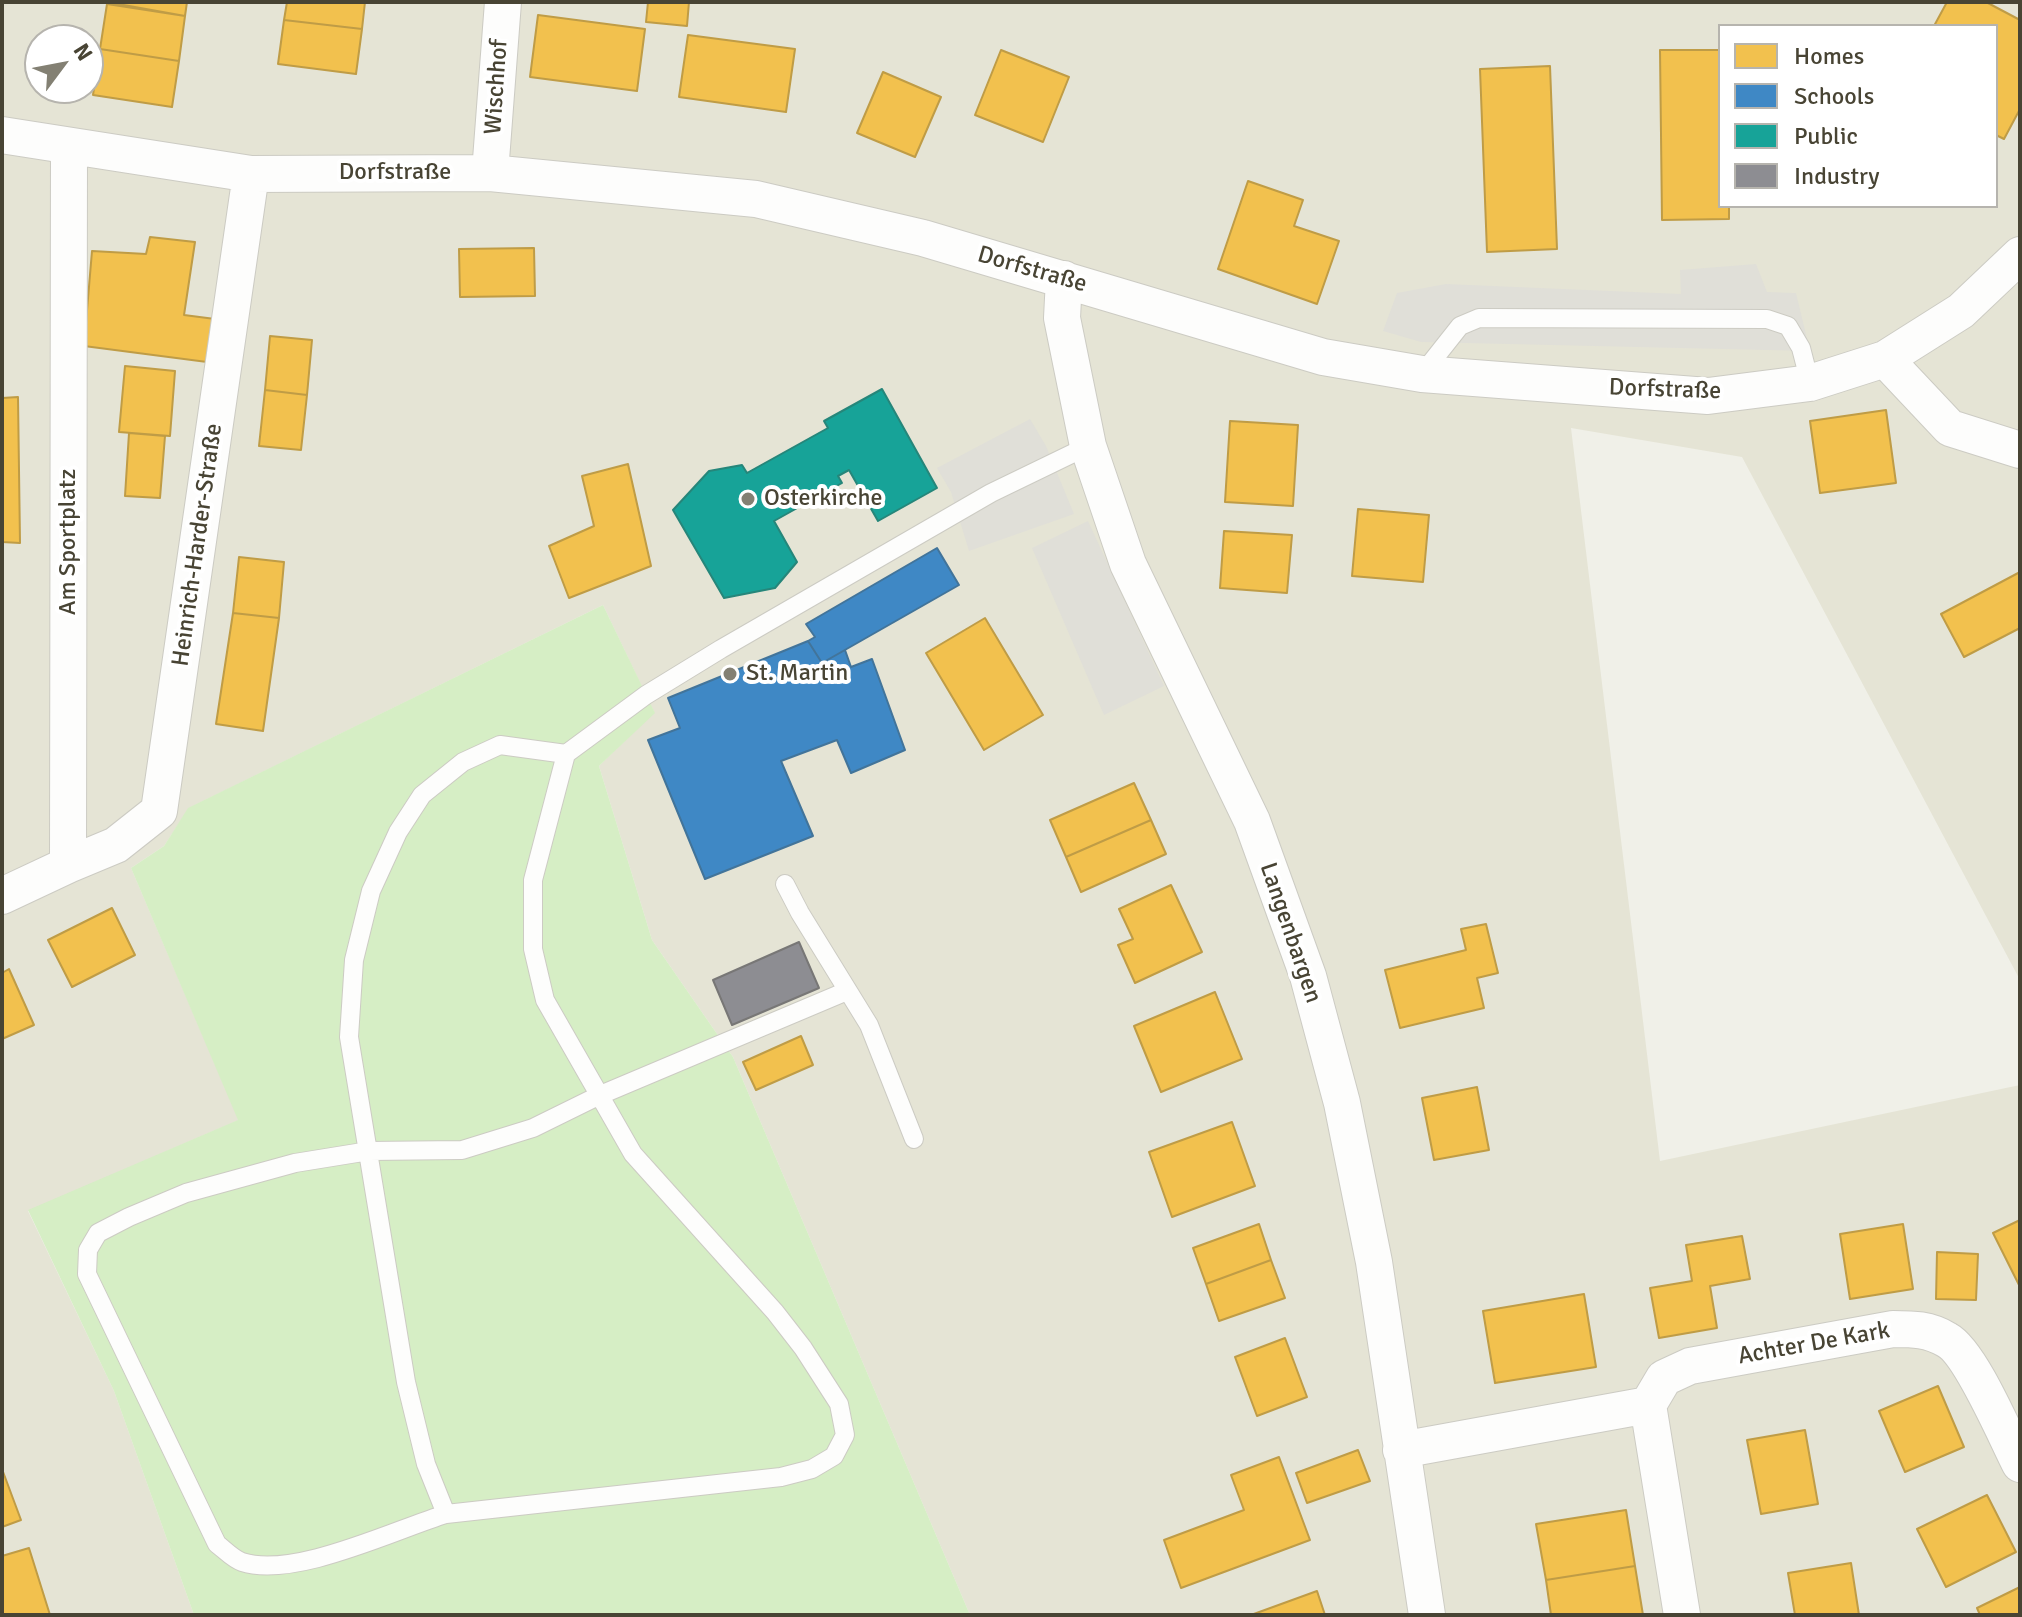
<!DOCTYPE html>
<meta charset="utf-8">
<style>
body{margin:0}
#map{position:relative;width:2022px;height:1617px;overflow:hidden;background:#f0f0e8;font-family:Signika,sans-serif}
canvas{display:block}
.frame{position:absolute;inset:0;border:4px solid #484434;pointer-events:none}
.legend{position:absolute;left:1718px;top:24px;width:280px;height:184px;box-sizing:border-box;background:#fff;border:2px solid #b6b4ae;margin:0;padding:10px 14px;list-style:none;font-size:24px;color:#484434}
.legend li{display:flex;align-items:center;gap:16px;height:40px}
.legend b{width:40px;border:2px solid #b6b4ae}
.north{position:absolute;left:24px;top:24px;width:80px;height:80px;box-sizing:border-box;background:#fff;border:2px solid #b6b4ae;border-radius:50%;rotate:58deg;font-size:22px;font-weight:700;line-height:32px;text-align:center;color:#484434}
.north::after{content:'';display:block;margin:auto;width:28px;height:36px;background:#838073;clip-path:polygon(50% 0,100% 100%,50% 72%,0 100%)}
</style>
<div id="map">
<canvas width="2022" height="1617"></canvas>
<div class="frame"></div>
<ul class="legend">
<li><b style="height:22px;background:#f2c14e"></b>Homes</li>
<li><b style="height:22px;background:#3f88c5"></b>Schools</li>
<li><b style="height:22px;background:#17a398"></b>Public</li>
<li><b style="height:22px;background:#8d8d92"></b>Industry</li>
</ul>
<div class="north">N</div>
</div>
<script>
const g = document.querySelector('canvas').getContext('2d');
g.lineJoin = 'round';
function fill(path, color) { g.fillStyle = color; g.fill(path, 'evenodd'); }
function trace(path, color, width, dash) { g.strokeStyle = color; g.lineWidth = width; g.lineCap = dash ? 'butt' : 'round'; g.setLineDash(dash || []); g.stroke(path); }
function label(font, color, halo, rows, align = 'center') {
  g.font = font + ' Signika,sans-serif'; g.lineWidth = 8; g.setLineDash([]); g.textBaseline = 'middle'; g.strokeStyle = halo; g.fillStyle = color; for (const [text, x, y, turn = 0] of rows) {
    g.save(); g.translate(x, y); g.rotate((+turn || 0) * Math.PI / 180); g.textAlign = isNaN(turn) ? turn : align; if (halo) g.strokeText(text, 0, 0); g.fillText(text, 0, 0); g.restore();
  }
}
const residential = new Path2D(`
 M2,2H2020V980L1742,457L1571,428L1660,1161L2020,1085V1615H970L733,1057L652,940L599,766L654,712L603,605L189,808L164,846L131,868L239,1120L28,1211L114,1391L194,1615H2ZM1720,26H1996V206H1720ZM40,40H88V88H40Z`);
const green = new Path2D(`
 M603,605L655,713L599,766L652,940L733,1057L970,1615H194L114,1391L28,1210L238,1120L131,868L164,846L188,808Z`);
const parking = new Path2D(`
 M1756,264L1767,292L1796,293L1810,351L1421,342L1383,331L1397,293L1446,284L1681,294L1680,270Z
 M1030,419L1046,446L1074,514L969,551L951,492L937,468Z
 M1088,521L1164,686L1104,715L1032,548Z`);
const homes = new Path2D(`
 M107,2H187L185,16Z
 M287,2H365L362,29L284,20Z
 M648,2H689L687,26L646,22Z
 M1947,2H1986L2020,20V109L2004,139L1996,135V26H1934Z
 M107,4L185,16L179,61L100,49Z
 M538,15L645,29L637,91L530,77Z
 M284,20L362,29L356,74L278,64Z
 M688,35L795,49L786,112L679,97Z
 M100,49L179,61L172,107L93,95Z
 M1001,50L1069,77L1043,142L975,115Z
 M1660,50H1720V206H1729V219L1662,220Z
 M1550,66L1557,249L1487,252L1480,69Z
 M883,72L941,97L915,157L857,133Z
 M1248,181L1303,200L1294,226L1339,241L1317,304L1218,269Z
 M150,237L195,242L184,315L215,319L207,362L84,346L92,251L146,254Z
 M534,248L535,296L460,297L459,249Z
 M270,336L312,340L307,395L265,390Z
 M125,366L175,371L170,436L119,432Z
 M265,390L307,395L301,450L259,446Z
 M18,397L20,543L2,542V398Z
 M1886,410L1896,483L1820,493L1810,421Z
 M1230,421L1298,425L1293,506L1225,502Z
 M129,433L165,436L160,498L125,496Z
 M628,464L651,566L569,598L549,546L594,526L582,476Z
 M1358,509L1429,515L1423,582L1352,576Z
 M1224,531L1292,535L1287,593L1220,588Z
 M239,557L284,562L279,618L233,613Z
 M2020,572V628L1964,657L1941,614Z
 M233,613L279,618L263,731L216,724Z
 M985,618L1043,715L984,750L926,653Z
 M1134,783L1151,820L1066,857L1050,820Z
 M1151,820L1166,854L1081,892L1066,857Z
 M1171,885L1202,952L1135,983L1118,945L1133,939L1119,909Z
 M112,908L135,955L72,987L48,940Z
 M1486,924L1498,973L1477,978L1484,1008L1400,1028L1385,970L1466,950L1461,929Z
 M9,969L34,1025L2,1039V973Z
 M1215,992L1242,1059L1161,1092L1134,1026Z
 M801,1036L813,1065L756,1090L743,1062Z
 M1477,1087L1489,1150L1434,1160L1422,1098Z
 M1232,1122L1255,1186L1172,1217L1149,1152Z
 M2020,1220V1287L1993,1233Z
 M1259,1224L1271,1260L1206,1284L1193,1248Z
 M1903,1224L1913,1289L1850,1299L1840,1234Z
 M1742,1236L1750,1279L1710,1286L1717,1328L1659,1338L1650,1288L1692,1281L1686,1245Z
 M1937,1252L1978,1254L1976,1300L1936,1299Z
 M1271,1260L1285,1298L1219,1321L1206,1284Z
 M1584,1294L1596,1367L1495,1383L1483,1311Z
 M1285,1338L1307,1397L1257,1416L1235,1357Z
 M1938,1386L1964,1447L1905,1472L1879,1411Z
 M1805,1430L1818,1504L1761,1514L1747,1440Z
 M1358,1450L1370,1481L1307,1503L1296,1473Z
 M1279,1457L1310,1540L1181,1588L1164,1540L1244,1510L1231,1475Z
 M2,1469L21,1520L2,1527Z
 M1987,1495L2016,1552L1946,1587L1917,1529Z
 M1626,1510L1635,1566L1546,1580L1536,1524Z
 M29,1548L50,1615H2V1556Z
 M1851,1563L1859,1615H1795L1788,1573Z
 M1635,1566L1643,1615H1551L1546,1580Z
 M2020,1587V1615H1980L1977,1608Z
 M1317,1591L1325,1615H1251Z`);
const schools = new Path2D(`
 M937,548L959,585L822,663L808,641L815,637L806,624Z
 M808,641L822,663L845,650L851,667L872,659L905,750L851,773L837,740L781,761L813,836L705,879L648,740L680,728L668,698Z`);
const public = new Path2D(`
 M882,389L937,488L878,521L849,470L838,476L842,483L774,521L797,562L775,588L724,598L673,510L709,471L742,465L747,473L828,428L824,421Z`);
const industry = new Path2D(`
 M799,942L819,988L732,1025L713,980Z`);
const lane = new Path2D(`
 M1422,374L1460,326L1479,318L1767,319L1788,326L1801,348L1810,383
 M785,884L800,913L869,1025L914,1139
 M847,991L598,1096L533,1128L462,1150L369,1151L295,1163L186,1193L129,1217L98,1233L88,1250L87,1274L217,1544C225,1550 233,1559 242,1562C294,1579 394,1530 446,1514L781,1477L812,1469L834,1456L845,1435L839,1404L803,1348L775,1312L633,1154L545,1000L533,949V880L566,754L646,695L721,649L991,493L1088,446
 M446,1514L426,1464L406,1382L349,1037L354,960L371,891L398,832L422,795L463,762L500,745L566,754`);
const street = new Path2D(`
 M2,135L251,174L490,173L756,199L923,238L1323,357L1422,374L1708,396L1810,383L1885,359L1961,311L2020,255
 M490,173L503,2
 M1064,279L1062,318L1088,446L1128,564L1252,821L1308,976L1342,1103L1374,1262L1427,1615
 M1885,359L1950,428L2020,450
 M68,865L116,845L159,811L251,174
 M2,896L68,865L69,146
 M1401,1450L1648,1405
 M1682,1615L1648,1405L1664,1378L1690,1366L1893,1329C1913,1329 1929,1329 1947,1340C1971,1353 2006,1437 2020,1464`);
const markers = [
 [748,499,8,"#838073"],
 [730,674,8,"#838073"]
];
const streetNames = [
 ["Wischhof",497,87,-86],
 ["Dorfstraße",395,173],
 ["Dorfstraße",1032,270,16],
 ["Dorfstraße",1665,390,2],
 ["Am Sportplatz",69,542,-90],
 ["Heinrich-Harder-Straße",198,545,-82],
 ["Langenbargen",1290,933,71],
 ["Achter De Kark",1814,1344,-10]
];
const poiNames = [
 ["Osterkirche",764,499],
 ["St. Martin",746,674]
];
fill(residential, '#e5e4d5');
fill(green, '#d6eec5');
fill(parking, '#e0dfd8');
fill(homes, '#f2c14e');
trace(homes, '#bf9c46', 2);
fill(schools, '#3f88c5');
trace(schools, '#42749a', 2);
fill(public, '#17a398');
trace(public, '#26867a', 2);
fill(industry, '#8d8d92');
trace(industry, '#787776', 2);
trace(lane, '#cccbc3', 20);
trace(street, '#cccbc3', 38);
trace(lane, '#fdfdfc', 18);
trace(street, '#fdfdfc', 36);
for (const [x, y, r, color] of markers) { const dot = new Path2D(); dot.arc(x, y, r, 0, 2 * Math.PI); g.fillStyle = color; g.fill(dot); trace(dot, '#fff', 3); }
label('24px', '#484434', '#fff', streetNames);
label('24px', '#484434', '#fff', poiNames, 'left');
</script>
